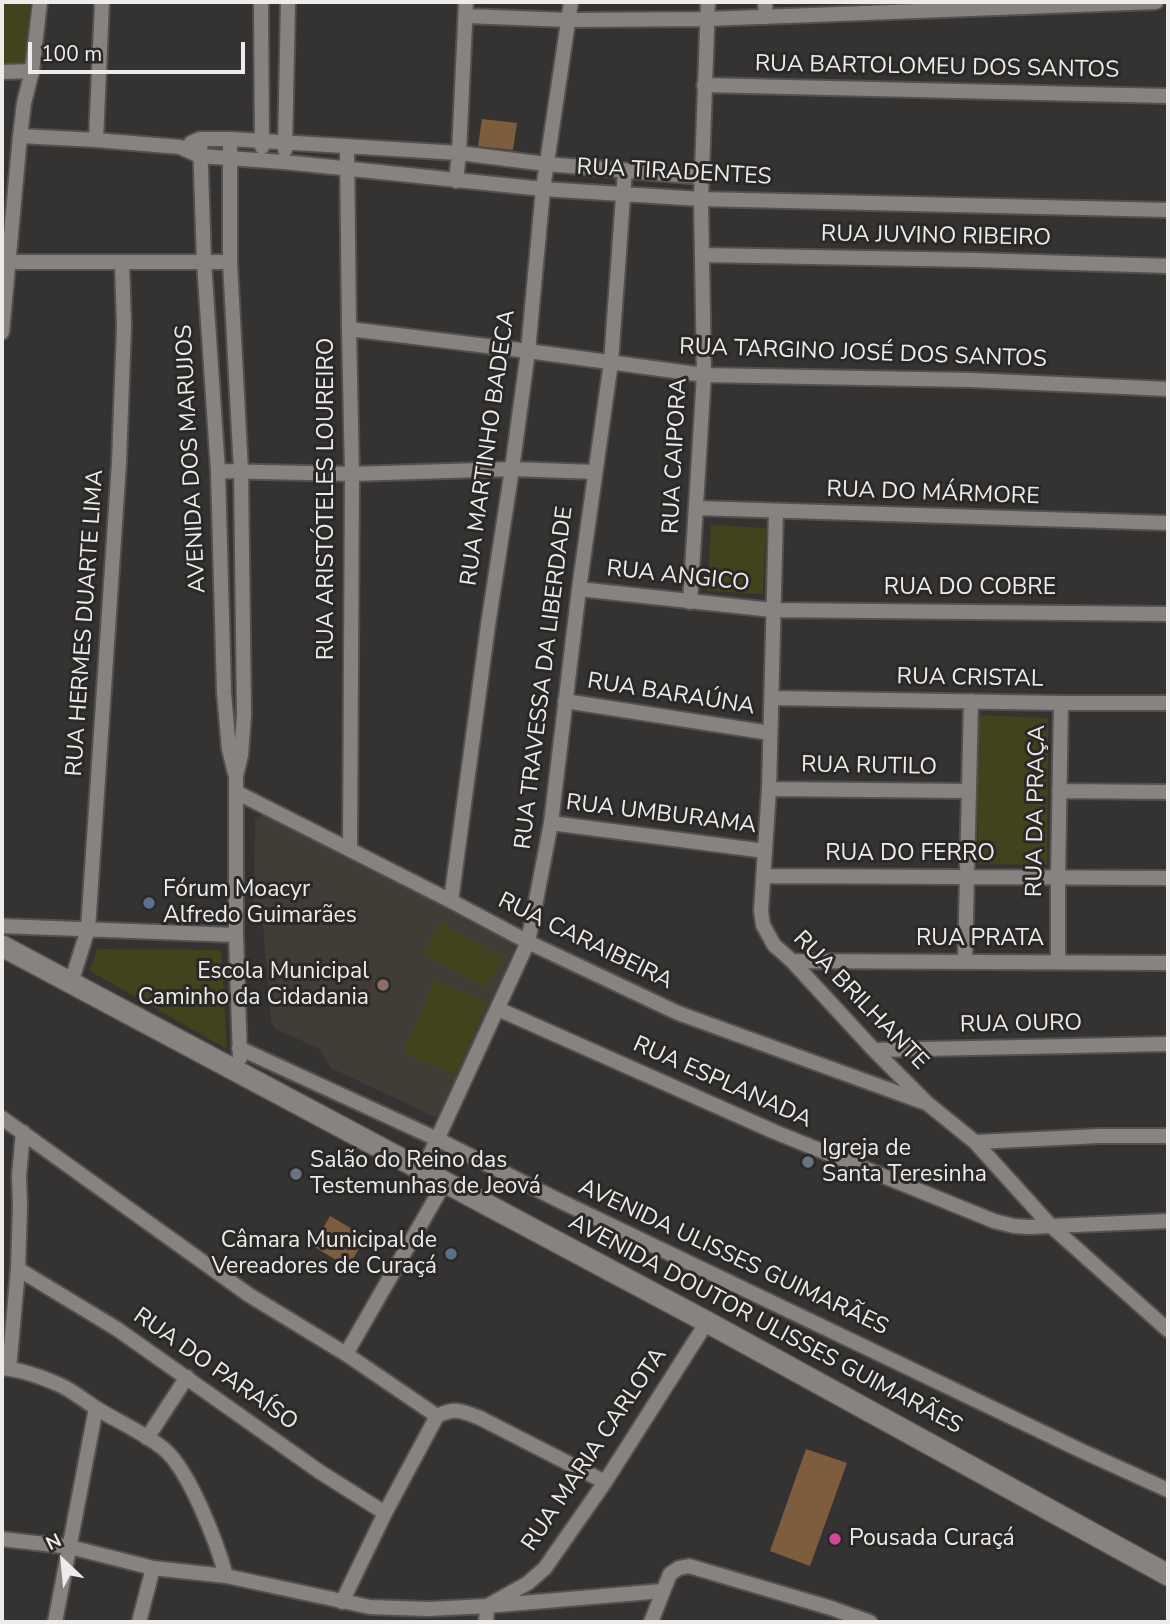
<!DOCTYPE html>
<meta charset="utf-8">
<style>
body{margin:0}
#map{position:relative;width:1170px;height:1624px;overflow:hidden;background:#353331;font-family:"Nunito Sans",sans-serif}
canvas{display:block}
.frame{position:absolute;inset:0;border:4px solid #edeceb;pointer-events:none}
.north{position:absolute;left:28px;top:1526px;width:70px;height:70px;-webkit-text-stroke:5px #2b2927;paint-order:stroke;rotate:334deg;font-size:19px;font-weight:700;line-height:28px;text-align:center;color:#edeceb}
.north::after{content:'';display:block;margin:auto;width:24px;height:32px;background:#edeceb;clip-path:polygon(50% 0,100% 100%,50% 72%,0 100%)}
.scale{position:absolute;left:28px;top:42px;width:217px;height:32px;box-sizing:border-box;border:4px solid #edeceb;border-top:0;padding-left:9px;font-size:21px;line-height:24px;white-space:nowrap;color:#edeceb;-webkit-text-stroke:5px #2b2927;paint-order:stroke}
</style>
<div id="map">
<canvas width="1170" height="1624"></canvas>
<div class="frame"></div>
<div class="north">N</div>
<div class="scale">100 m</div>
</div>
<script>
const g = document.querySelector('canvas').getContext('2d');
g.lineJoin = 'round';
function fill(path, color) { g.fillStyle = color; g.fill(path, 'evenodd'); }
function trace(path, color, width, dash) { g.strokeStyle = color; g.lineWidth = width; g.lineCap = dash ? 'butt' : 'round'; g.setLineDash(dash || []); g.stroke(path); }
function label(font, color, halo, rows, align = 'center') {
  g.font = font + ' "Nunito Sans",sans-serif'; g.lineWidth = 6; g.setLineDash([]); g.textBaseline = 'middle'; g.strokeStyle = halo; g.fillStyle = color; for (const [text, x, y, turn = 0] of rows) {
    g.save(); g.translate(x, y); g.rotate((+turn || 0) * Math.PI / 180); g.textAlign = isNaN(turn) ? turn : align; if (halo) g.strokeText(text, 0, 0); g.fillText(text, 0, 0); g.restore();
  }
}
const built = new Path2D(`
 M264,814L511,940L514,950L444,1113L435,1117L331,1068L319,1048L276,1030L271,1021L263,924L254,903L255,821Z`);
const green = new Path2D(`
 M2,2H30L24,66H2Z
 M711,525L766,528L763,594L707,591Z
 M978,715L1048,718L1047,865L978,864Z
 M440,922L503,958L485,988L422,953Z
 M97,949L221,950L227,1049L90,971Z
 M434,980L487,1002L456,1075L403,1053Z`);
const building = new Path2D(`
 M482,119L517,123L513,150L478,146Z
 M330,1216L366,1237L348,1267L313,1246Z
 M806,1449L847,1463L810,1566L770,1551Z`);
const minor = new Path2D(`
 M261,2L262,147
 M765,2L766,17
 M466,16L568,20L706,19L1156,2
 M2,72L32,71
 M704,85L1168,96
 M20,136L96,140L180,147L200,156L284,162L543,189L701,199L1168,210
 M200,139L204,262L218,471L224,693L229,749L235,773
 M230,139V262L241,471L244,715L241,755L236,776V935L240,1058
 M96,140L102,2
 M191,143L200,139H230L459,153L546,164L702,177
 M347,147L349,329L352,474L350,850
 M285,150L288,2
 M456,181L459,153L466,2
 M703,255L975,260L1168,266
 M2,262H230
 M349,329L528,351L704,375L971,380L1168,389
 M2,332L20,136L24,103L32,71L40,2
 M218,471L352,474L512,469L595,472
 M697,508L1168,523
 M776,512L769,789L761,911L763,925L774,945L792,961L874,1050L928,1104L975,1142L1050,1225L1168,1330
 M579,589L772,610L1168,614
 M690,602L704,375L701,199L708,2
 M772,698L1061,703H1168
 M565,701L770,733
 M769,789L969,791
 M1059,791L1168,792
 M236,792L451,901L528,942L678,1013L923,1102
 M551,823L765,851
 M763,876L1168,878
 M451,901L488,625L512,469L528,351L543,189L571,2
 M2,926L236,935
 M792,961L1168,963
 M965,961L971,701
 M1058,962V878L1061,703
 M71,983L88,929L119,463L124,326L122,263
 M498,1009L775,1132L994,1221L1014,1226L1029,1227L1168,1221
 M239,1048L437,1139L558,1200L1084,1452L1168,1490
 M874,1050L1168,1044
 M2,1118L249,1295L346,1354L437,1416C456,1407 461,1411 480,1418L605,1482
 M975,1142L1100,1136H1168
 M423,1170L528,942L551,823L579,589L611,362L625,170
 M18,1269L117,1329L320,1472L385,1513
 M346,1354L445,1182
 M2,1368C22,1370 45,1378 64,1387C75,1393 85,1401 96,1408C118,1422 145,1433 165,1450C190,1472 217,1543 226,1576
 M9,1369L18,1269L20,1206L19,1176L23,1132
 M147,1438L187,1377
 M2,1539L70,1547L153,1568L226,1576L370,1607L428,1609L487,1606L662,1591
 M342,1602L385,1513L437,1416
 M55,1622L96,1408
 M139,1622L153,1568
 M486,1622L487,1606L528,1583L545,1568L605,1482L707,1322
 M651,1622L670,1574L679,1568L689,1566L831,1608L870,1622`);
const secondary = new Path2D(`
 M2,946L707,1322L1168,1575`);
const markers = [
 [149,903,7,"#5c6f8a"],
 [383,985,7,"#8d6e63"],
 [808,1162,7,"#6b7280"],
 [296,1174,7,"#6b7280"],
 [451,1254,7,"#5c6f8a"],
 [835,1539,7,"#d1479c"]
];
const streetNames = [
 ["RUA BARTOLOMEU DOS SANTOS",937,68,1],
 ["RUA TIRADENTES",674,173,3],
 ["RUA JUVINO RIBEIRO",936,237,1],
 ["RUA TARGINO JOSÉ DOS SANTOS",863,354,2],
 ["RUA MARTINHO BADECA",489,448,-82],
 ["RUA CAIPORA",676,456,-87],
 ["AVENIDA DOS MARUJOS",192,459,-93],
 ["RUA DO MÁRMORE",933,494,2],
 ["RUA ARISTÓTELES LOUREIRO",327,499,-90],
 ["RUA ANGICO",678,577,6],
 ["RUA DO COBRE",970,588],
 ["RUA HERMES DUARTE LIMA",86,623,-86],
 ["RUA TRAVESSA DA LIBERDADE",545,678,-83],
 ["RUA CRISTAL",970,679,1],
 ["RUA BARAÚNA",671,695,9],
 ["RUA RUTILO",869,767,1],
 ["RUA DA PRAÇA",1037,811,-89],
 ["RUA UMBURAMA",661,815,7],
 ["RUA DO FERRO",910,854],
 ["RUA PRATA",980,939],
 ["RUA CARAIBEIRA",585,942,26],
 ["RUA BRILHANTE",860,1001,46],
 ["RUA OURO",1021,1025,-1],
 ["RUA ESPLANADA",722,1083,24],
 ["AVENIDA ULISSES GUIMARÃES",733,1258,25],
 ["AVENIDA DOUTOR ULISSES GUIMARÃES",765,1325,28],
 ["RUA DO PARAÍSO",215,1370,35],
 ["RUA MARIA CARLOTA",595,1450,-56]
];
const poiNames = [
 ["Fórum Moacyr",163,890],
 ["Alfredo Guimarães",163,916],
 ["Escola Municipal",369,972,"right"],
 ["Caminho da Cidadania",369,998,"right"],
 ["Igreja de",822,1149],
 ["Santa Teresinha",822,1175],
 ["Salão do Reino das",310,1161],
 ["Testemunhas de Jeová",310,1187],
 ["Câmara Municipal de",437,1241,"right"],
 ["Vereadores de Curaçá",437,1267,"right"],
 ["Pousada Curaçá",849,1539]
];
fill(built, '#423c36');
fill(green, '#41431c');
fill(building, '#7e5d3f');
trace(minor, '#535150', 18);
trace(secondary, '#535150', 24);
trace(minor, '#868381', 14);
trace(secondary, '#868381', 21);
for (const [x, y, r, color] of markers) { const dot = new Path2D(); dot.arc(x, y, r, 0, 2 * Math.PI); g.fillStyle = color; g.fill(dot); trace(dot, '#2b2927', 2.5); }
label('23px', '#edeceb', '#2b2927', streetNames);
label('23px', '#edeceb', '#2b2927', poiNames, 'left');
</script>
